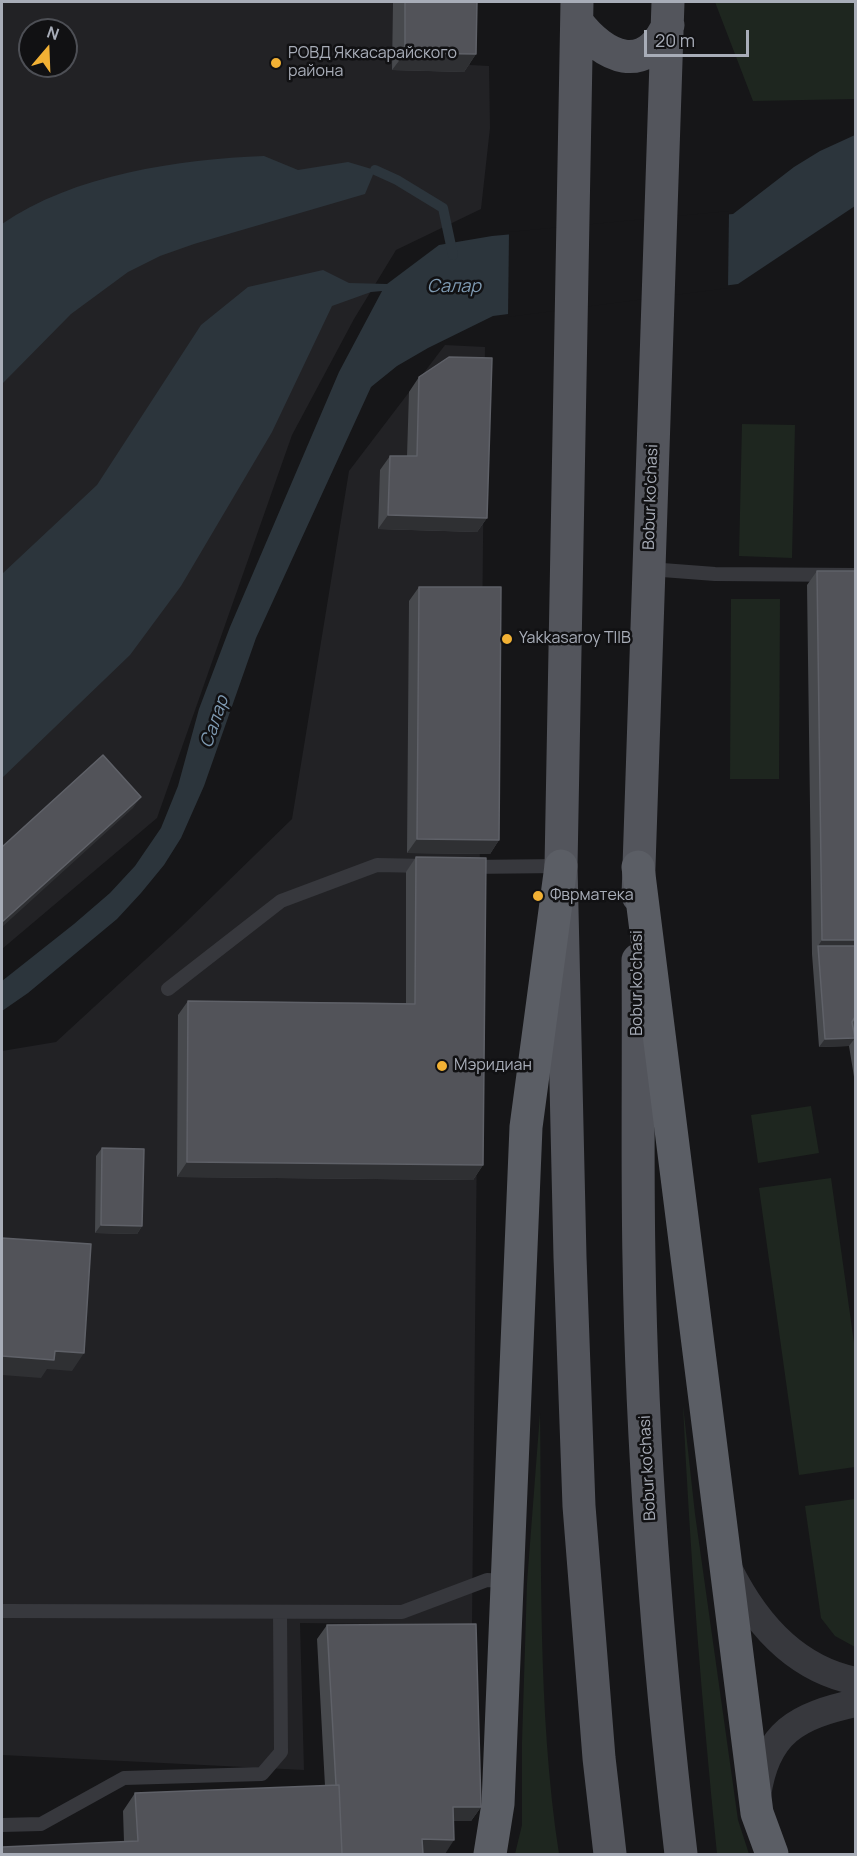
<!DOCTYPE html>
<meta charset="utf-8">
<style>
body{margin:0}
#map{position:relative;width:857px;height:1856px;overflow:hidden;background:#161618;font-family:Manrope,sans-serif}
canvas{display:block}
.frame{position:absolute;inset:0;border:3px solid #a8adb8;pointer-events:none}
.north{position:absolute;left:18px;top:18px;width:60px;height:60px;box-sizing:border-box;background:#111113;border:2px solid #4d4f55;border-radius:50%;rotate:19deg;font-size:16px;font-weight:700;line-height:24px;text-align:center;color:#a8adb8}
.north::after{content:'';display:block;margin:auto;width:21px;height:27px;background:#f2b134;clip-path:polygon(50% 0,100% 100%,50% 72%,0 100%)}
.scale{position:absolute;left:644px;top:30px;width:105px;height:27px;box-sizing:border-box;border:3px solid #a8adb8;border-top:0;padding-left:8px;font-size:18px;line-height:21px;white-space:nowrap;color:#a8adb8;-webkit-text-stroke:4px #111113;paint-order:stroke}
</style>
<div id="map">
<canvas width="857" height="1856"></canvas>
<div class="frame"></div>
<div class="north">N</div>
<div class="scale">20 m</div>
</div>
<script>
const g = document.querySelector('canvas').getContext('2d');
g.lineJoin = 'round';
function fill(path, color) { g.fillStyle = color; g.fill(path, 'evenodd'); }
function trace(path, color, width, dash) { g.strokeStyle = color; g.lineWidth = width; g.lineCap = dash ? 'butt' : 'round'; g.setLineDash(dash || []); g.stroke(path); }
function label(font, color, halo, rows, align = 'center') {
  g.font = font + ' Manrope,sans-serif'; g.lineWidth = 5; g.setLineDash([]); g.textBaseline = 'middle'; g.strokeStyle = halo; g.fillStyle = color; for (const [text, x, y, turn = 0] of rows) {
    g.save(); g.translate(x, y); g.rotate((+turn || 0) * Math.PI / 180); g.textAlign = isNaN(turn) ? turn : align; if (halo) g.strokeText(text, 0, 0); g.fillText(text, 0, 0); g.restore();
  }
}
const built = new Path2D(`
 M2,2H471L470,65L489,66L490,128L481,209L396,250L354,319L292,435L157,818L2,949ZM30,30H66V66H30Z
 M445,345L485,347L472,1625L300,1623L304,1770L2,1755V1051L56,1042L181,927L292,819L349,471Z`);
const green = new Path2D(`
 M715,2H855V99L753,101Z
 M742,424L795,425L792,558L739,556Z
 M731,599H780L779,779H730Z
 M811,1106L819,1153L758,1163L751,1115Z
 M831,1178L855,1350V1467L799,1475L759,1188Z
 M683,1405L695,1514L738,1820L749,1854H717C702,1705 690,1555 683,1405Z
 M540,1413C542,1560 537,1709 559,1854H515L522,1825V1742L527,1583Z
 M855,1499H856L855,1647L835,1636L821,1618L805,1506Z`);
const water = new Path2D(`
 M855,135V206L738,284L493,316L428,348L397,366L371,387L256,638L204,786L181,838L164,865L141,893L117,919L28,993L2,1011V981L74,924L110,893L135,866L161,828L178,786L199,709L230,627L339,372L382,291L371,292L332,306L272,432L181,586L130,655L2,778V574L97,485L201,325L248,287L323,270L349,283L387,284L439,245L492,236L733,214L794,167L820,151Z
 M264,156L298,170L348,162L375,170L365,194L194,244L160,256L128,272L71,314L2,384V224C72,175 180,159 264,156Z`);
const pier = new Path2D(`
 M729,211L728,288L508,317L509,232Z`);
const stream = new Path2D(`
 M375,170L397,180L443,208L453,255`);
const service = new Path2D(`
 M649,569L715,574L856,575
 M467,867L561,866
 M168,989L281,901L377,865L427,866
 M2,1611L402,1612L487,1580L507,1581
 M2,1825L41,1824L124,1778L262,1774L281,1752L280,1613`);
const minor = new Path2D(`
 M729,1570C755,1622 795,1669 856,1681
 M757,1796C766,1732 797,1716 856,1703`);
const primary = new Path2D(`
 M577,2L561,866L570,1257L579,1506L599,1758L610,1854
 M577,22C604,58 645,76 668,25
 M638,896L668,2
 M638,960C639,1059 637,1159 639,1259C642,1458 658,1657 681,1854`);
const trunk = new Path2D(`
 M638,867L757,1813L772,1854
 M490,1854L498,1804L526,1127L561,866`);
const wall = new Path2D(`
 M393,2H477L476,54L464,72L392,70Z
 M419,377L487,518L477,532L378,529L380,470L390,456H407L409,392Z
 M817,571H855V1083L849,1046L819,1047L812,954L807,585Z
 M419,587L499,840L490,854L407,853L409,601Z
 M416,857L483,1165L473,1180L177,1177L178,1015L188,1001L406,1003V872Z
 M102,1148L142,1226L137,1234L95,1233L96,1156Z
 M327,1625L481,1807L471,1821H454L445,1854L124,1842L123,1811L135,1793L325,1786L317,1639Z`);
const shadedWall = new Path2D(`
 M405,53L476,54L464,72L392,70Z
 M388,515L487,518L477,532L378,529Z
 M141,797L133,808L2,927V922Z
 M417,839L499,840L490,854L407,853Z
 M822,940H855V954L818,946Z
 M855,1038L849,1046L819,1047L825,1039Z
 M187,1162L483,1165L473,1180L177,1177Z
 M101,1225L142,1226L137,1234L95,1233Z
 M55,1351L84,1353L72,1371L47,1369L41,1378L2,1375V1356Z
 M453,1807H481L471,1821H443Z
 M422,1839L454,1840L445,1854L413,1853Z`);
const building = new Path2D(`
 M405,2H477L476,54L405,53Z
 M449,357L492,358L487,518L388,515L390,456H417L419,377Z
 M817,571H855V940H822Z
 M419,587H501L499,840L417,839Z
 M103,755L141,797L2,922V847Z
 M416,857L486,858L483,1165L187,1162L188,1001L415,1004Z
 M818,946H855V1017L852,1022L855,1038L825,1039Z
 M102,1148L144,1149L142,1226L101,1225Z
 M2,1238L91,1244L84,1353L55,1351L54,1360L2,1356Z
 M476,1624L481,1807H453L454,1840L422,1839L423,1854H342L339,1785H336L327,1625Z
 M339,1785L342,1854H2V1847L138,1841L135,1793Z`);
const markers = [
 [276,63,6,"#f2b134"],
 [507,639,6,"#f2b134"],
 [538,896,6,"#f2b134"],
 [442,1066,6,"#f2b134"]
];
const poiNames = [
 ["РОВД Яккасарайского",288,54],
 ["района",288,72],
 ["Yakkasaroy TIIB",519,639],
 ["Фврматека",550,896],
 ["Мэридиан",454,1066]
];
const streetNames = [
 ["Bobur ko'chasi",651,497,-88],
 ["Bobur ko'chasi",638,983,-90],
 ["Bobur ko'chasi",648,1468,-93]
];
const waterNames = [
 ["Салар",454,287],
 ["Салар",215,722,-71]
];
fill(built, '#222225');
fill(green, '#1e261f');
fill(water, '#2c353c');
fill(pier, '#161618');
trace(stream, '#2c353c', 10);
trace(service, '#37383d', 14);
trace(minor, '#37383d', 28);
trace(primary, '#53555c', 33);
trace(trunk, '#5b5e65', 33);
fill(wall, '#47494d');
fill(shadedWall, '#2f3033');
fill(building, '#525359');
trace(building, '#5f6168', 1.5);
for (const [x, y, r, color] of markers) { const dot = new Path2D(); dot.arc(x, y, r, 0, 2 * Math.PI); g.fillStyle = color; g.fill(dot); trace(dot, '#111113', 2); }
label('16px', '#a8adb8', '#111113', poiNames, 'left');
label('16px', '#a8adb8', '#111113', streetNames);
label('italic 18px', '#7f9bb3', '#111113', waterNames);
</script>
